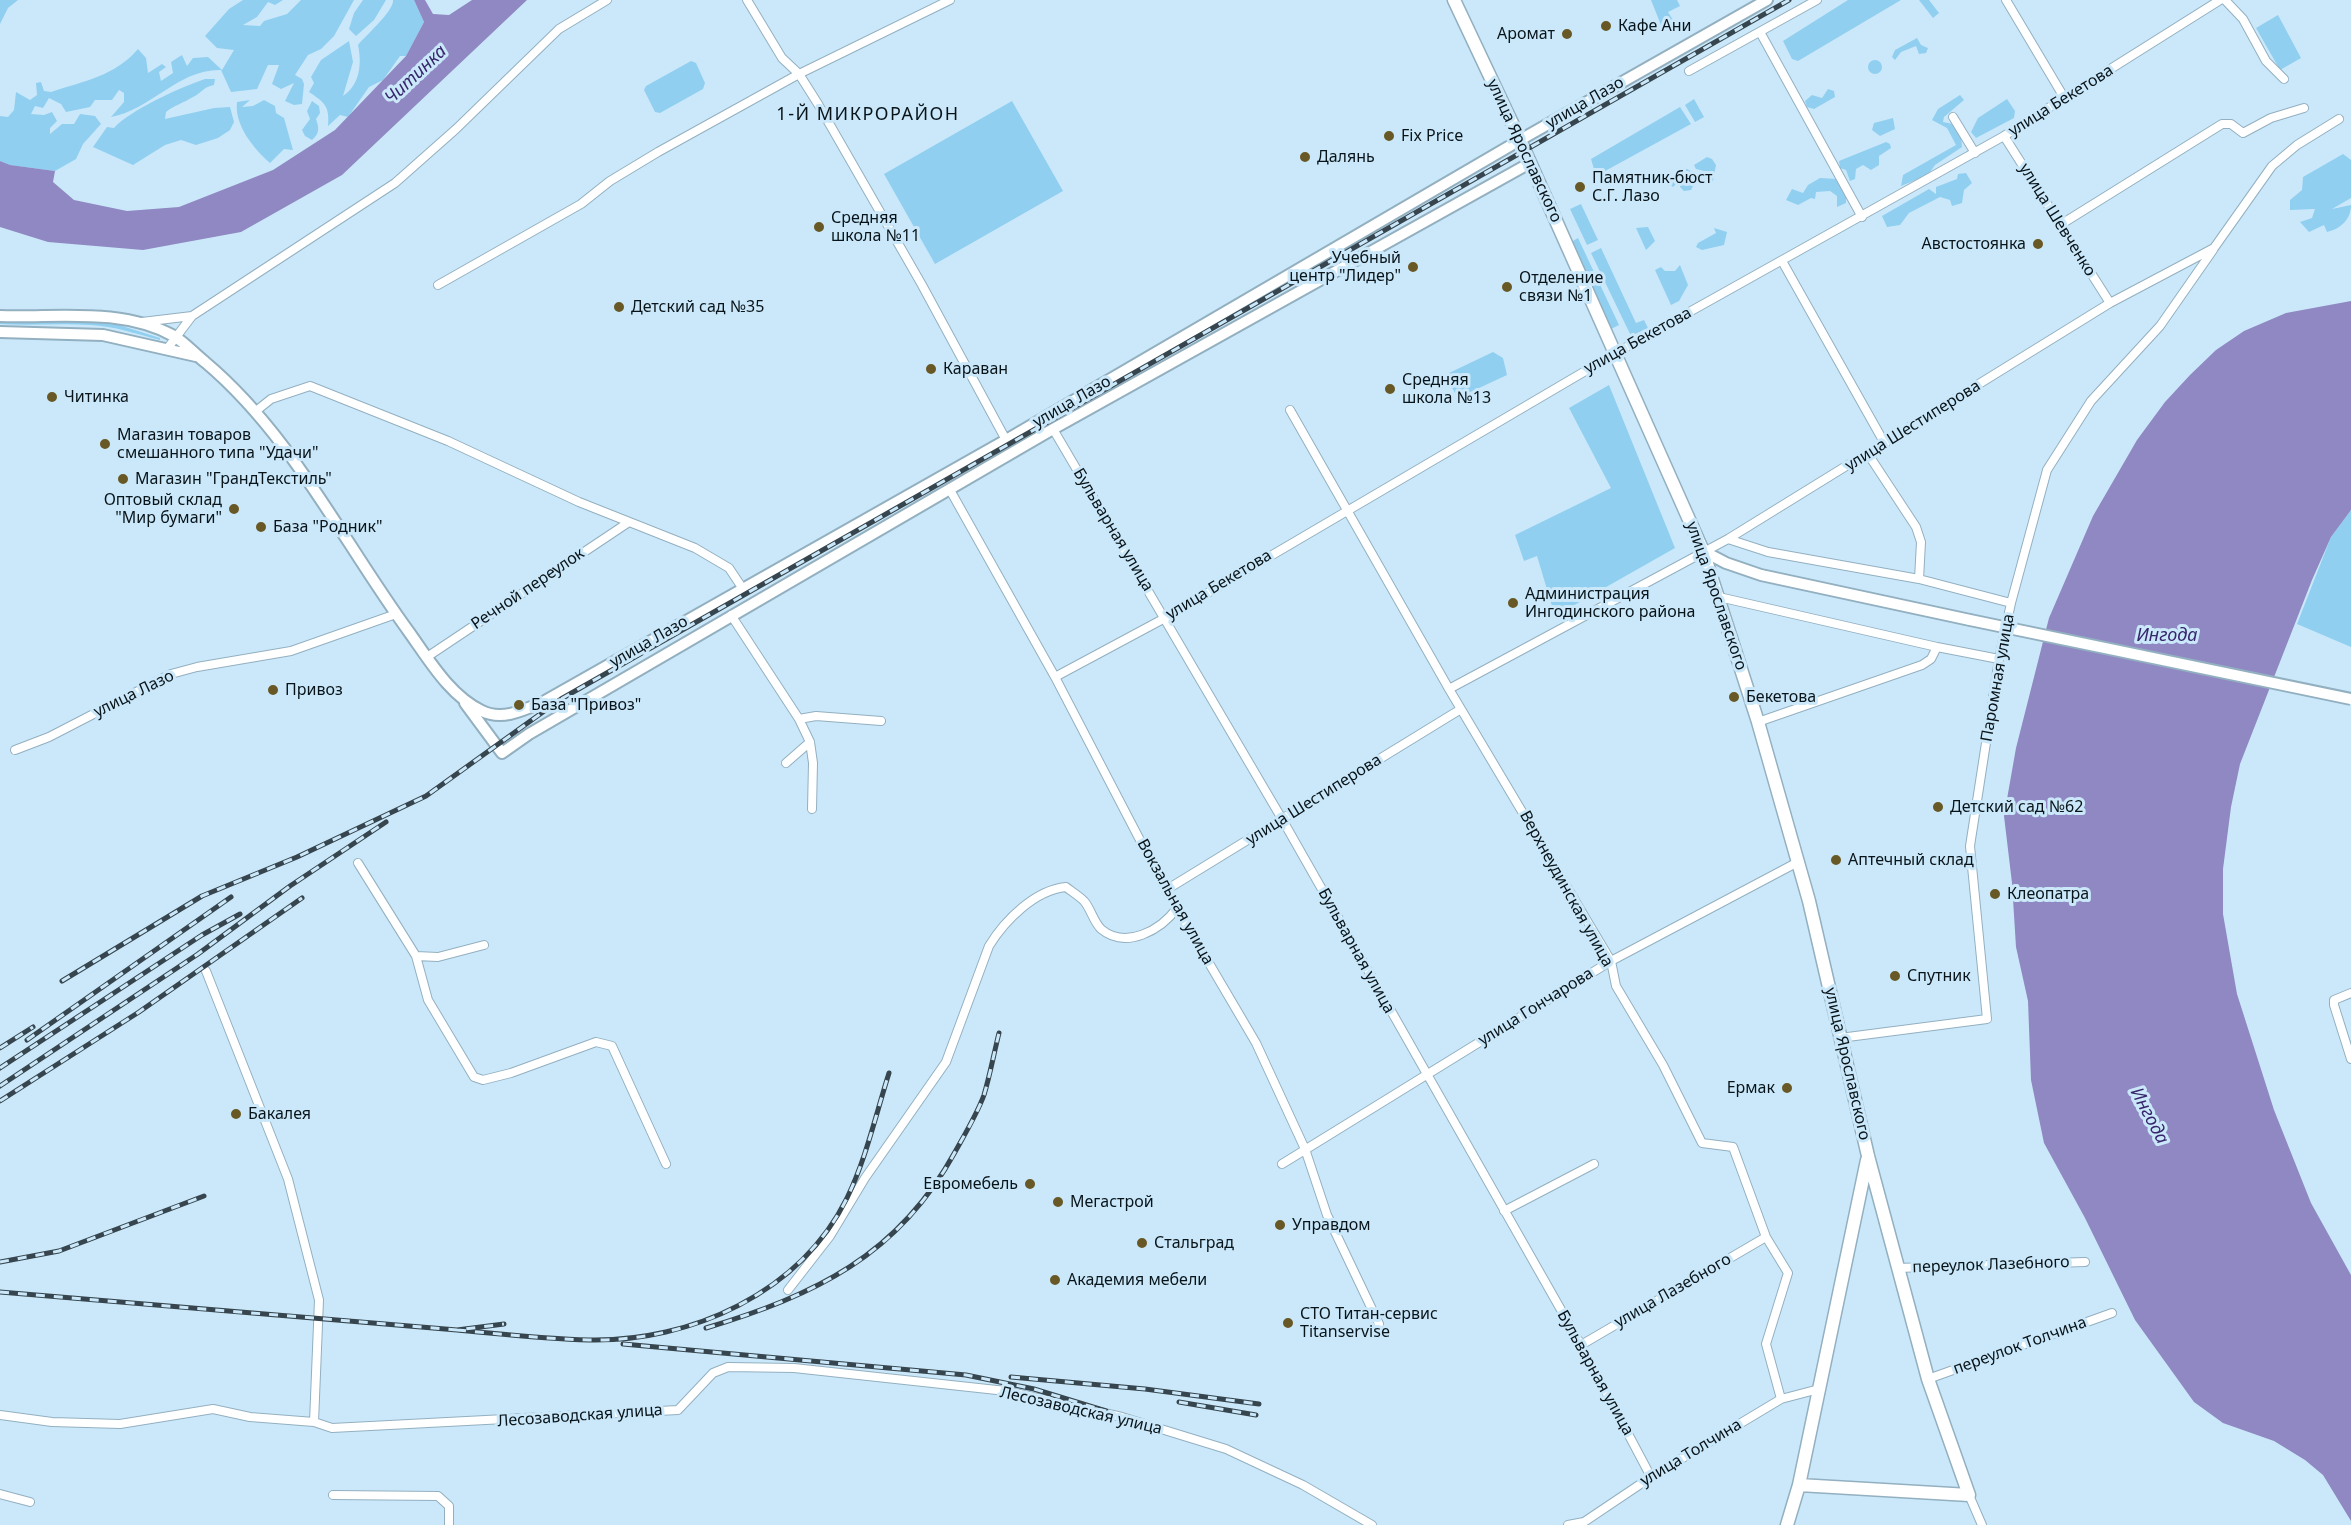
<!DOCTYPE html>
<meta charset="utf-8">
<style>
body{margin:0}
canvas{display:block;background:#cae8f9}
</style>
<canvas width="2351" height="1525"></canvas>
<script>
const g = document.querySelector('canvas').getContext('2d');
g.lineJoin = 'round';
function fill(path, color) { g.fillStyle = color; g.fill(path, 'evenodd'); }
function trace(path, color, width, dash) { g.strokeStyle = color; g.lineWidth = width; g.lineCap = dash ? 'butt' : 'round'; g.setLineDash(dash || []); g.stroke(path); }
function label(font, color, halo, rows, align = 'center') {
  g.font = font + ' "Noto Sans",sans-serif'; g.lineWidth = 6; g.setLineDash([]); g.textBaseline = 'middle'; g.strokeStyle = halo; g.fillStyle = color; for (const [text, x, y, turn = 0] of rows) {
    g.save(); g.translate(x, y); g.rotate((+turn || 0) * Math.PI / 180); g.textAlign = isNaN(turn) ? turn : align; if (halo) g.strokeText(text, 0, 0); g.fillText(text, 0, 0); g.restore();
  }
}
const green = new Path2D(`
 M0,0H18L8,8L0,24Z
 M243,0H283L275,5L268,2L257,17L243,25L260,26L264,21L287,14L301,0H354L334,36L321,49L308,55L295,75L302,79L304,84L302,104L294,105L285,101L294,83L281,89L272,84L279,65H268L257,89L231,92L221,70C178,69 151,110 111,117L124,102V93L119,90L112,100H95L90,107L66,112L61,104L49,98L43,108L35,106L31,114L44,115L52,112L57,121L50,128V134L62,124H74L80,114L95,116L101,124L83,144L76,159L55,171L9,165L0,161V116L8,117L14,110L16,92L30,100L37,95L36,83L41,82L44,91L51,92C84,81 115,76 138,49L146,58L148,73L162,64L166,67L159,72L161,81L173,73L171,62L182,55L187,66L193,58L208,57L222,70L234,50L217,48L205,36L229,9Z
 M363,0H386L374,20L356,36L349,29L354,13Z
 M393,0H414L424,22L406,56H400L383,80L369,87L348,117L340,115L328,126C330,106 324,102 309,92L314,83L311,77L321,60L349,41L353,62L343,96C360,85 362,64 358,45C367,34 394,11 393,0Z
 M1651,0H1677L1680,6L1668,12L1673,20L1661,25Z
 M1848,0H1901L1798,61L1792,59L1783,41Z
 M1919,0H1929L1939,13L1933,18Z
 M2278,15L2301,58L2280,70L2256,28Z
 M1917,38L1921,45L1928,48L1926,53L1919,54L1916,46L1901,52L1895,60L1892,57L1895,50Z
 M1868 67a7 7 0 1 1 14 0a7 7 0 1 1-14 0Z
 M691,61L696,63L705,83L703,89L660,113L655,112L644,90L646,86Z
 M205,79H215L214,85C203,87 203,92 193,97C183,103 175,105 166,112L165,119L214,108L230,107L234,122L230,130L218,138L196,145L181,140L165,145L133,165L93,147L107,127L114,128C130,110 181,87 205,79Z
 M1828,89L1834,91L1835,97L1814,109L1807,107L1805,101L1812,95L1822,98Z
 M1960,95L1964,100L1944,117L1943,122L1953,124L1961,135L1962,147L1935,165L1928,175L1901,186L1903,175L1956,145L1947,128L1932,120L1938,109Z
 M1694,99L1704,117L1695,122L1685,105Z
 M2007,99L2015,111L2014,118L1976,138L1971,132L1978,118Z
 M250,100L242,107L253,106L264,100L275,106L276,113L284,118L293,150L284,149L270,163C254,149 234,125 237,102Z
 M312,101L319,106L320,113L316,119C319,128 320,133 312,140L305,136L302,130L310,119L307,111Z
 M1012,101L1063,191L935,264L884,174Z
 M1680,107L1691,124L1596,176L1591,159Z
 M1893,118L1895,129L1880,136L1872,130L1874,123Z
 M1886,142L1890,144L1891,148L1879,156V165L1871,170L1863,165L1856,169L1855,179L1850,181L1846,170L1840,168L1839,161Z
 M2343,154L2351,160V198L2332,209L2351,205C2351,220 2340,229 2327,232L2324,225L2309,232L2300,222L2312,218L2315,209L2290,210V200L2302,190L2303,177Z
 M1707,157L1712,159L1716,165L1713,181L1706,179L1708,172L1696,169L1694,165Z
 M1687,169L1695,174L1696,180L1691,190L1684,191L1680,187V180L1673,187L1665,180Z
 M1966,173L1972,183L1964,190L1962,203L1952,206L1950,200L1940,197L1909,213L1900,225L1887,227L1882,216L1929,189L1936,194V187L1957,179L1958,174Z
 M1820,178L1837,179L1846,189V203L1837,207V196L1830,191L1816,192L1815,199L1811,198L1798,205L1786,200L1792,189L1803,193L1808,185Z
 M1581,204L1598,240L1587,245L1570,209Z
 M1648,227L1655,241L1646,250L1636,228Z
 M1714,228L1727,232L1724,245L1702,250L1696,247L1698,243L1716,233Z
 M1578,238L1619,325L1611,329L1573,241Z
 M1601,248L1636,323L1644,320L1648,328L1631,336L1591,253Z
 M1680,265L1688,285L1679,301L1671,305L1655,270L1661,267L1665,271H1675Z
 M0,321L92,322L119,325L160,338V340C137,334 114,326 90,325C60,323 30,326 0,324Z
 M1493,352L1503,358L1507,375L1464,395H1456L1447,378L1449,373Z
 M1609,385L1675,548L1555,616L1537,556L1524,561L1515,535L1611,488L1569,408Z
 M2351,510V647L2297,624L2331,537Z`);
const water = new Path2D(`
 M414,0H425L433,14L449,15L472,0H527L342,175L241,232L143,250L48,242L0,227V161L10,165L55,171L53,182L74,200L127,211L179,207L273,170L335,130L406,56L424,22Z
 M2351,301V510L2331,537L2312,580L2240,764L2231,807L2223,869V914L2237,994L2274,1110L2311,1203L2351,1275V1521L2323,1475L2305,1460L2274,1441L2223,1423L2194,1402L2135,1320L2085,1218L2044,1143L2031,1080L2028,1001L2016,947L2012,883L2004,816L2016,748L2049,618L2093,516L2137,440L2165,402L2190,375L2216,350L2244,331L2286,313Z`);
const street = new Path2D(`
 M747,0L782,58L799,74L818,104L922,285L1006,440
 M2006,0L2065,99
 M2225,0L2243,19L2266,61L2284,79
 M1760,32L1862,217
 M1689,71L1817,0
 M1953,117L1975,153
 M2004,136L2110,303
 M2060,225L2222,124H2231L2243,133L2271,118L2304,108
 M1782,261L1885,444
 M438,285L581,204L610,181L658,152L799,74L950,0
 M142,322L192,316
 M167,349L192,316L395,183L456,129L559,29L607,0
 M1290,410L1449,689L1611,961L1616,986L1663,1065L1702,1143L1733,1147L1766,1237L1788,1273L1766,1344L1781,1399
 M256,411L271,399L310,386L448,441L579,502L695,548L729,568L743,589
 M1053,429L1282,819L1581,1345L1651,1477
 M1868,454L1916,527L1921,542L1919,579
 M950,490L1055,677L1166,890L1256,1043L1305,1149L1327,1215L1379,1324
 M1728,539L1768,552L1919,579L2011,603
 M1719,597L1937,647
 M731,615L799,719L810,742L813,763L812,809
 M427,657L629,522
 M1055,677L1165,618L1616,353L2004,136L2220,0
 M1449,689L1728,539L2110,303L2214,248L2272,166L2297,145L2339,119
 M799,719L816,716L881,721
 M1758,722L1922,665L1931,659L1937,647L1999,659
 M15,750L49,737L171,674L197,667L291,651L396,614
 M786,763L810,742
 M358,863L416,956L428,1000L474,1077L483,1080L511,1073L596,1042L612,1046L666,1164
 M1166,890L1461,709
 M416,956L438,957L484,945
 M206,971L288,1179L319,1300L314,1422
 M2351,993L2334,1000V1005L2351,1059
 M1840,1038L1987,1019L1970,846L1999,659L2011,603L2047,470L2091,401L2160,326L2213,250
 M1282,1164L1611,961L1798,862
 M1504,1211L1594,1164
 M1897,1268L2085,1262
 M788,1290L830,1236L865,1178L946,1062L989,946C1005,920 1035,890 1066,887C1071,891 1079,896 1084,901C1091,909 1093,921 1101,929C1126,950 1161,930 1177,908
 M1581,1345L1766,1237
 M1928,1379L2112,1313
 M0,1415L52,1422L120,1424L213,1409L250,1417L314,1422L332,1428L678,1410L713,1373L728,1367L794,1368L1006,1391L1122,1417L1226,1449L1303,1485L1372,1525
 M0,1494L30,1502
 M333,1495L438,1496L449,1506V1525
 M1969,1495L1982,1525
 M1568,1525L1584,1522L1651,1477L1781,1399L1819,1389`);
const secondary = new Path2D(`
 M0,316C57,318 121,307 174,336C185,343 195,354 205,362C292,435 343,542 409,632C429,660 450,696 482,711C502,721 524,710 543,702L1006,440L1520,140L1767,0
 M0,332L103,335L196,356
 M1703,551L1726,563L1761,575L1970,620
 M465,703L502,753L529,734L1053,429L1530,163`);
const primary = new Path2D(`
 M1454,0L1520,140L1703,551L1758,722L1809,901L1868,1156L1928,1379L1969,1495L1799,1485
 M1787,1525L1799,1485L1867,1160`);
const rail = new Path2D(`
 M62,981L202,896L297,857L426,796L561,699L1789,0
 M27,1040L231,897
 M0,1048L33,1027
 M0,1068L202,935L240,914
 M0,1086L198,954L290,886L386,822
 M0,1101L139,1012L302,898
 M0,1262L59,1251L204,1196
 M0,1292L457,1330L504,1324
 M706,1328C815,1295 898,1256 955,1152C965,1134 977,1114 984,1095C990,1075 994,1053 999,1033
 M457,1330C501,1334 545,1339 589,1340C691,1342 800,1293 847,1198C866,1159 876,1114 889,1073
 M623,1344L966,1375L1034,1389L1106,1411
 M1011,1377L1145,1389L1259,1404
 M1179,1402L1256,1415`);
const secondaryBridge = new Path2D(`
 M1970,620L2351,699`);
const markers = [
 [1606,26,6,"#685825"],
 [1567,34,6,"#685825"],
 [1389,136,6,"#685825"],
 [1305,157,6,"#685825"],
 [1580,187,6,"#685825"],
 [819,227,6,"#685825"],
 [2038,244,6,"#685825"],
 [1413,267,6,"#685825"],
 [1507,287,6,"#685825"],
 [619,307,6,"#685825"],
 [931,369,6,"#685825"],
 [1390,389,6,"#685825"],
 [52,397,6,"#685825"],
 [105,444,6,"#685825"],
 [123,479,6,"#685825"],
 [234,509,6,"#685825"],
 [261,527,6,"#685825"],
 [1513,603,6,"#685825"],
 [273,690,6,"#685825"],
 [1734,697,6,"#685825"],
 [519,705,6,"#685825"],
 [1938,807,6,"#685825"],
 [1836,860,6,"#685825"],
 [1995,894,6,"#685825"],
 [1895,976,6,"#685825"],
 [1787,1088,6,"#685825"],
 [236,1114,6,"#685825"],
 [1030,1184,6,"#685825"],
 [1058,1202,6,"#685825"],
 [1280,1225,6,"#685825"],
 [1142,1243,6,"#685825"],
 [1055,1280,6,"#685825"],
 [1288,1323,6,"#685825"]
];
const poiNames = [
 ["Кафе Ани",1618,26],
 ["Аромат",1555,34,"right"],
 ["Fix Price",1401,136],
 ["Далянь",1317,157],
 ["Памятник-бюст",1592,178],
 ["С.Г. Лазо",1592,196],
 ["Средняя",831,218],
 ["школа №11",831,236],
 ["Австостоянка",2026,244,"right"],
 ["Учебный",1401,258,"right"],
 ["центр \"Лидер\"",1401,276,"right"],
 ["Отделение",1519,278],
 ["связи №1",1519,296],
 ["Детский сад №35",631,307],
 ["Караван",943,369],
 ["Средняя",1402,380],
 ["школа №13",1402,398],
 ["Читинка",64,397],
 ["Магазин товаров",117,435],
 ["смешанного типа \"Удачи\"",117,453],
 ["Магазин \"ГрандТекстиль\"",135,479],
 ["Оптовый склад",222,500,"right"],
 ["\"Мир бумаги\"",222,518,"right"],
 ["База \"Родник\"",273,527],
 ["Администрация",1525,594],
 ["Ингодинского района",1525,612],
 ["Привоз",285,690],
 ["Бекетова",1746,697],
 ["База \"Привоз\"",531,705],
 ["Детский сад №62",1950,807],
 ["Аптечный склад",1848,860],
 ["Клеопатра",2007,894],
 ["Спутник",1907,976],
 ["Ермак",1775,1088,"right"],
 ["Бакалея",248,1114],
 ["Евромебель",1018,1184,"right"],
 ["Мегастрой",1070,1202],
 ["Управдом",1292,1225],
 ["Стальград",1154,1243],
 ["Академия мебели",1067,1280],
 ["СТО Титан-сервис",1300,1314],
 ["Titanservise",1300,1332]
];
const streetNames = [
 ["улица Бекетова",2061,101,-32],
 ["улица Лазо",1585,103,-30],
 ["улица Ярославского",1524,151,65],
 ["улица Шевченко",2057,220,58],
 ["улица Бекетова",1638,341,-29],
 ["улица Лазо",1072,402,-30],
 ["улица Шестиперова",1913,426,-32],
 ["Бульварная улица",1113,530,59],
 ["улица Бекетова",1219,585,-31],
 ["Речной переулок",528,589,-34],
 ["улица Ярославского",1716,596,71],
 ["улица Лазо",649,642,-30],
 ["Паромная улица",1998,678,-80],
 ["улица Лазо",134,694,-26],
 ["улица Шестиперова",1314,800,-32],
 ["Верхнеудинская улица",1566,889,61],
 ["Вокзальная улица",1175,902,61],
 ["Бульварная улица",1356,951,61],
 ["улица Гончарова",1536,1007,-32],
 ["улица Ярославского",1847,1064,77],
 ["переулок Лазебного",1991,1265,-2],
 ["улица Лазебного",1673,1291,-30],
 ["переулок Толчина",2020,1346,-20],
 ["Бульварная улица",1595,1373,61],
 ["Лесозаводская улица",1081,1411,13],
 ["Лесозаводская улица",580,1416,-4],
 ["улица Толчина",1691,1453,-31]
];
const waterNames = [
 ["Читинка",416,75,-43],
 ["Ингода",2167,636],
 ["Ингода",2149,1116,62]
];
const neighbourhoodNames = [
 ["1-Й МИКРОРАЙОН",868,115]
];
fill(green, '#91cff1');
fill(water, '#8f88c2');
trace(street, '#93b0c1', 10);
trace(secondary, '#93b0c1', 14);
trace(primary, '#93b0c1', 15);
trace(street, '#fff', 8);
trace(secondary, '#fff', 10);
trace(primary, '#fff', 12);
trace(rail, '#36454e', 5);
trace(rail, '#cae8f9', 3, [9]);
trace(secondaryBridge, '#93b0c1', 14, []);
trace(secondaryBridge, '#fff', 10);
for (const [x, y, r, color] of markers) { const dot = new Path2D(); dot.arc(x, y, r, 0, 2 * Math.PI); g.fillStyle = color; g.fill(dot); trace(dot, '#cae8f9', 2); }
label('16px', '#09141a', '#cae8f9', poiNames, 'left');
label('16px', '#09141a', '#cae8f9', streetNames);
label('italic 18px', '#37266c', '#cae8f9', waterNames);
g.letterSpacing = '1.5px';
label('18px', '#09141a', '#cae8f9', neighbourhoodNames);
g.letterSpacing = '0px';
</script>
